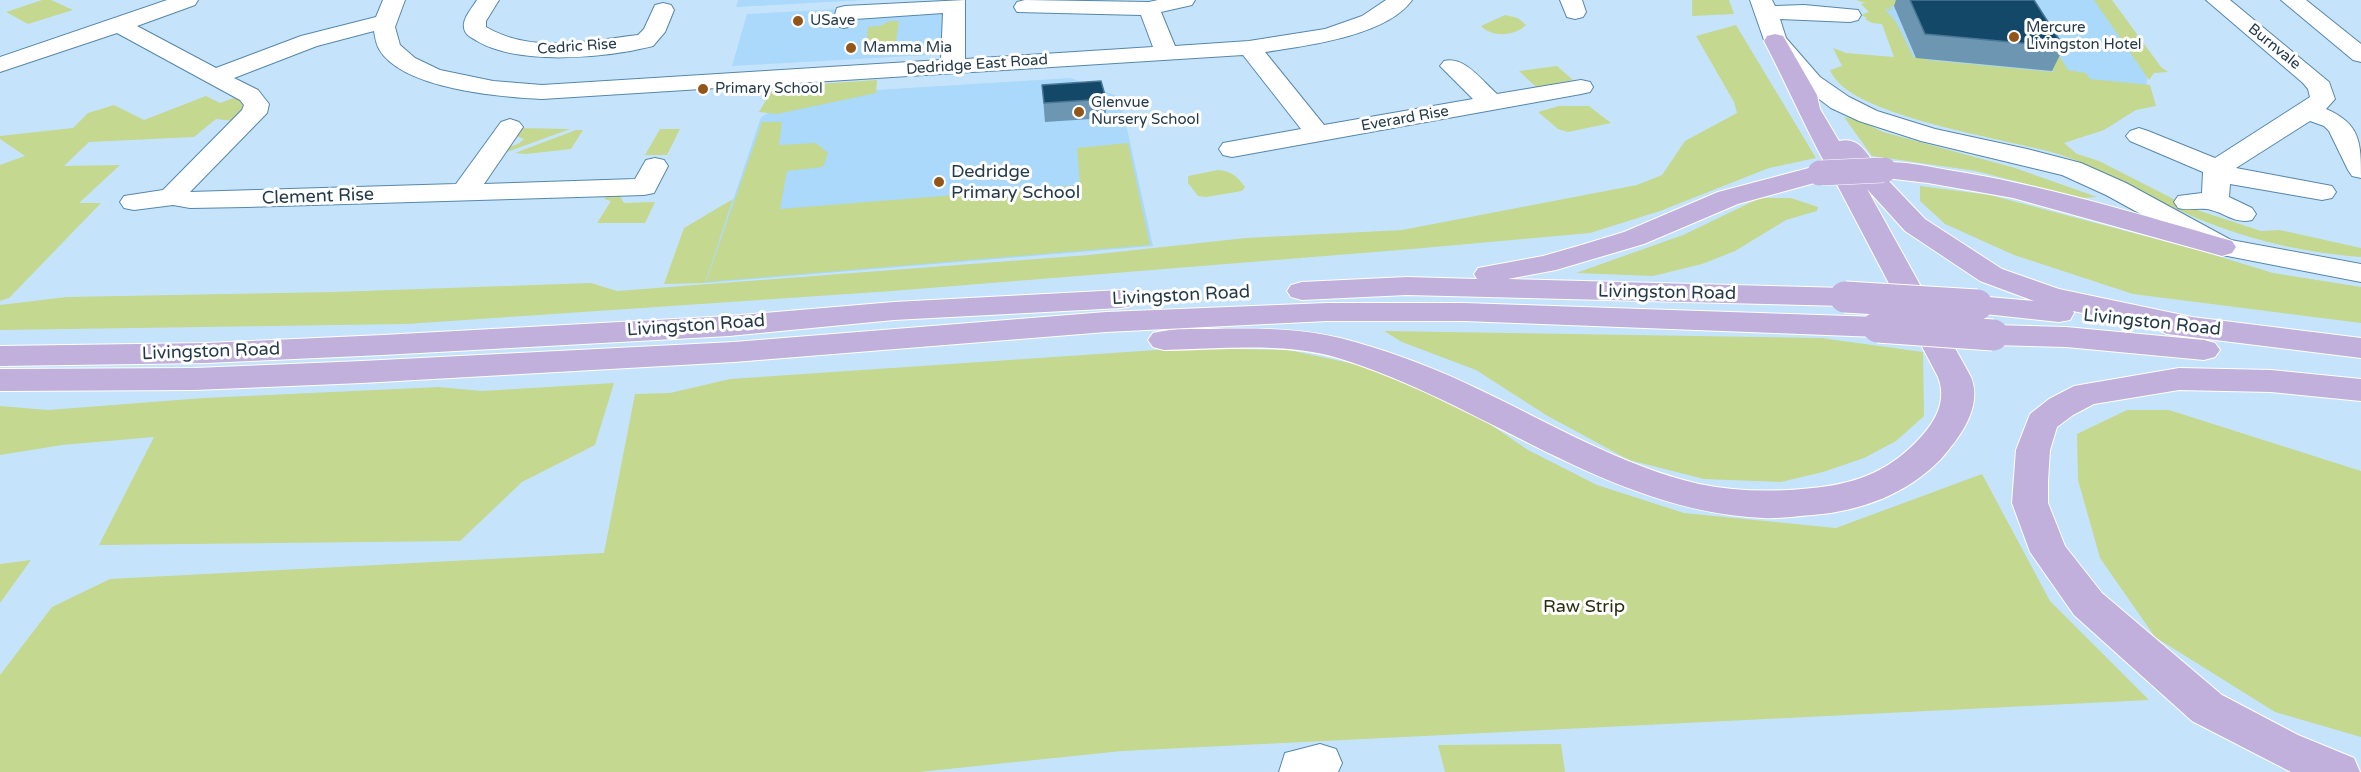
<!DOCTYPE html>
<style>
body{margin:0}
canvas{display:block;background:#c5e4fb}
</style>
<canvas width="2361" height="772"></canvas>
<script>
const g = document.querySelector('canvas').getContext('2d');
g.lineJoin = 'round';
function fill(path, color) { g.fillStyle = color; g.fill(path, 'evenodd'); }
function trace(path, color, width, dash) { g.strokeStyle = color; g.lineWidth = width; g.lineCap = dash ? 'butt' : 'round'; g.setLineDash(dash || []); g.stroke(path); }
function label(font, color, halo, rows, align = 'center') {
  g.font = font + ' "Varela Round",sans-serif'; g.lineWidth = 6; g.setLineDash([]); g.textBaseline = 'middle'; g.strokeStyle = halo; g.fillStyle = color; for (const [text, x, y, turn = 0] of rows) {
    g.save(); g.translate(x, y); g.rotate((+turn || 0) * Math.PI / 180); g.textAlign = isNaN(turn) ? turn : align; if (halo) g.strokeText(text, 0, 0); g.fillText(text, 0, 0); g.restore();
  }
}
const built = new Path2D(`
 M738,0H866L736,7Z
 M1866,0H2103L2148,67L2146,90L1917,70L1903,54Z
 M965,2V53L732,66L747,14Z
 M1071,78L1120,97L1153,246L705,283L761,117L777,108L827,93Z`);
const green = new Path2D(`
 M42,0H51L73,10L28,24L6,12Z
 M1692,0H1729L1734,14L1692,16Z
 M1856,0H1923L1906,6H1890L1892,10L1885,9L1896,22L1914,58L1920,56L1928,60L2054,72L2031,29L2044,30L2068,70L2086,73L2090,79L2150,85L2156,106L2136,110L2104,130L2064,143L2077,154L2099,161L2191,208L2261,231L2280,230L2361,248V257C2295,252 2233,236 2174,208C2136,189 2099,167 2058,154C2010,139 1847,117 1830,70L1842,66L1833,48L1846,53L1894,57L1882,24L1872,23L1865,19L1867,18L1861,15L1869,12L1861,4L1865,3Z
 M2094,0H2112L2161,67L2168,72L2154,73L2149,80Z
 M1505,15L1518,18L1526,25C1515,36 1492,38 1481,26Z
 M890,21H899L895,48L866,51L868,27L880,26Z
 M1736,25L1816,158L1769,168L1660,211L1590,233L1412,249L892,291L406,324L0,330V305L67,297L334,292L591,283L617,291L1089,255L1246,238L1402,230L1637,185L1662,175L1685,141L1737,113L1734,102L1696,36Z
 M1557,66L1573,80L1536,87L1519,71Z
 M877,80L876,93L777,114L759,112L774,87Z
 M206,96L220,103L236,97L244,102L243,114L234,121L216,119L194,137L89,142L64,166L120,165L79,203H101L9,298L0,301V165L25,156L0,139V136L73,128L88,113L114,105L144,120Z
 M1559,106H1589L1611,123L1568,132L1558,129L1538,112Z
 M1844,117L1861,121L1883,132L2015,168L2097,197L2081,198L1976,171L1872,156Z
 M762,122H782L779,145L816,143L828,153L823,167L787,171L780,209L1080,185L1077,148L1128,143L1150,245L706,282Z
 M515,128L570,129L507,152L501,151C509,145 517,147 524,139L516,136Z
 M660,129H680L667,155H645Z
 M576,130H583L571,149L526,154L515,153Z
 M1218,170C1231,171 1237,176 1245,187L1242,191L1206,197L1198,196L1188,183V176Z
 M1920,186L1990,195L2201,251L2273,273L2361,287V323L2133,294L2014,255L1945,224L1920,201Z
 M609,193L619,194L624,203L655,202L645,223H597L611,201L604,199Z
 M1760,198H1791L1818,207L1817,211L1786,220L1735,251L1702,264L1653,276L1576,273L1683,235Z
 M733,199L705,283L664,284L684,228Z
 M1384,331L1821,338L1923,352L1924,416L1896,441L1864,458L1823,472L1781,482L1704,479L1629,460L1546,415L1476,370L1402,342Z
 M1186,348L1288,350L1383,370L1462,405L1528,450L1597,485L1684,513L1836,528L1982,474L2050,601L2149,700L1122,751L919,772H0V675L52,607L110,579L604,553L635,394L670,393L730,379Z
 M614,383L595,445L522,482L460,541L99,545L154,437L62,445L0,455V406L48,410L204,398L439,387L482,391Z
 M2127,410H2169L2361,471V737L2275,712L2155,637L2100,558L2078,480L2077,434Z
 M31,560L0,603V564Z
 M1561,744L1565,772H1445L1438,745Z`);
const minor = new Path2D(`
 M167,0H198L195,5L137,26L216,68L301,36L376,17L383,0H405L395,27L400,45L415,58L440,70L493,81L542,85L941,60L943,13L855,19L852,26L844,28L836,26L833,21L837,8L845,6L965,0V59L1153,47L1141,15L1017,12L1014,7L1017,2L1025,0L1149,2L1158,0H1195L1192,5L1161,12L1175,46L1249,41L1325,29L1362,16L1386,0H1412C1387,36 1305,46 1265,52L1324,125L1473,99L1440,66L1444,61C1465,56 1482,81 1497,94L1581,80L1590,82L1593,87L1590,92L1581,94L1232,157L1223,155L1219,149L1223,143L1301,129L1243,55L542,99C500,97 402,89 379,49C376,44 375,37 374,31L317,46L234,78L258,90L269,104L267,113L190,192L456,184L501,122L510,119L519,122L523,127L484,184L635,179L646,160L655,158L664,160L668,166L654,193L644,195L246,207L190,208L173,205L134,210L124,208L120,202L124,196L163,190L242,110L244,105L240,100L117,33L0,72V57Z
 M477,0H499L486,21V27C532,54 588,41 638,35L644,29L655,5L663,3L671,5L674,10L665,32L653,46C606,58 519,66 477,41C471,37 465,35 464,28C462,19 472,8 477,0Z
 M1560,0H1582L1586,12L1583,17L1575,19L1567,17Z
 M1750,0H1772L1775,6L1804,5L1858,10L1861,15L1858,20L1850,22L1780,19L1786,38L1820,77L1849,97L1877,111L1935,129L2027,149L2081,163L2126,183L2231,240L2361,264V282L2212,253L2106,195L2062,175L1921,141L1859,121L1831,108L1803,87L1764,40Z
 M2206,0H2230L2329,82L2335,99L2326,109C2361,124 2361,143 2361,178L2352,176L2348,170L2329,131L2324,126L2310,121L2236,168L2332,186L2336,192L2332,198L2322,200L2230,184L2229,197L2252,208L2256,214L2252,220C2235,224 2227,214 2211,210C2201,207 2189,211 2178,208L2174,202L2178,196L2202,193L2203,172L2130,141L2126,136L2130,131L2139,128L2148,131L2215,158L2310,97L2308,89L2303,83Z
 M2281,0H2306L2361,44V62L2353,60Z
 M1320,744L1336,749L1342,763L1338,772H1279L1285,753Z`);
const major = new Path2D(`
 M1775,34L1783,36L1786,41L1817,95L1820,109L1839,141C1858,137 1864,150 1875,164C1897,159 1925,166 1948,170C2045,185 2138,214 2232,241L2236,247L2232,253L2222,256L2013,198L1928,183L1886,178L1925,219L2002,269L2059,289L2192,317L2361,338V358L2167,334L2154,328L2073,311L2074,313L2070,320L2059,322L1966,312L1962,305L1966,298L1977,296L2034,301L1980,281L1905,231L1867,189L1971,377C1983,407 1960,437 1941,459C1907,494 1861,511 1813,515C1797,516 1779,519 1763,518C1607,511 1483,402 1338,358C1284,342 1220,349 1164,350L1153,347L1148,340L1153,333C1172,328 1192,329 1211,329C1259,328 1309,328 1355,342C1398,354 1439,370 1478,389C1550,423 1621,466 1699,484C1733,491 1768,492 1802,489C1844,486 1879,477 1910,448C1930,429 1949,406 1938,377L1832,175L1829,179L1738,204L1644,244L1556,270L1508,279L1845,288L1856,291L1860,297L1856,303L1845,306L1407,295L1302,300L1291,297L1287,291L1291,285L1302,282L1407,277L1477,279L1474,274L1478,268L1543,256L1578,246L1624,232L1718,192L1820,165L1827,167C1804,125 1786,83 1764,41L1767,36Z
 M1121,290L1132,292L1136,299L1132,306L1121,308L894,320L729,336L383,355L206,363L0,366V346L206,343L383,335L729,316L894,302Z
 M1327,303H1464L1878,317L1889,320L1894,327L1889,334L1878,337L1464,321H1327L1106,332L734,362L362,383L195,390L0,391V369L195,368L362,361L734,342L1106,312Z
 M1993,325L2066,327L2204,340L2215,343L2220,350L2215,357L2204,360L2066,347L1993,345L1982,342L1977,335L1982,328Z
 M2179,368L2271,370L2361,379V401L2271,392L2179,390L2094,404L2073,415L2057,427L2050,450L2048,481V503L2065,546L2102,593L2222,695L2298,735L2354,758L2360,772H2291L2192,721L2074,615L2030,552L2012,503L2016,450L2030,414L2049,399L2074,386Z`);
const majorBridgeFar1 = new Path2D(`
 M1820,173L1884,170`);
const majorBridge = new Path2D(`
 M1845,297L1977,305
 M1878,327L1993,335`);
const wall = new Path2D(`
 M1896,0H2034L2064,47L2052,71L1916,58L1894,6Z
 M1042,85L1106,99V118L1045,122Z`);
const building = new Path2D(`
 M1910,0H2034L2064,47L1925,34Z
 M1101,81L1106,99L1044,103L1042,85Z`);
const markers = [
 [798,21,6,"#935619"],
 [2014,37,6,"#935619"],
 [851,48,6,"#935619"],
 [703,89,6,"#935619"],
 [1079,112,6,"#935619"],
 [939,182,6,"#935619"]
];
const farPoinames = [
 ["USave",810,21],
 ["Mercure",2026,28],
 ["Livingston Hotel",2026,45],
 ["Mamma Mia",863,48],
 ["Primary School",715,89],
 ["Glenvue",1091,103],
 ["Nursery School",1091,120]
];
const farStreetnames = [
 ["Cedric Rise",577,47,-4],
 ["Burnvale",2274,47,39],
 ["Dedridge East Road",977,65,-4],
 ["Everard Rise",1405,119,-10]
];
const poiNames = [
 ["Dedridge",951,172],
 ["Primary School",951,193]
];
const streetNames = [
 ["Clement Rise",318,197,-2],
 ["Livingston Road",1667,293,1],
 ["Livingston Road",1181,296,-3],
 ["Livingston Road",2152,323,6],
 ["Livingston Road",696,326,-4],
 ["Livingston Road",211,352,-2]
];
const parkNames = [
 ["Raw Strip",1584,607]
];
fill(built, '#aad9fc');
fill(green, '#c4d88f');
trace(minor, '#5687ab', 2);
trace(major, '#fff', 2);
fill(minor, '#fff');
fill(major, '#c0b0db');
trace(majorBridgeFar1, '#fff', 26, []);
trace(majorBridge, '#fff', 33, []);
trace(majorBridgeFar1, '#c0b0db', 25);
trace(majorBridge, '#c0b0db', 31);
fill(wall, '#6c96b2');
fill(building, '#144868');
trace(building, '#497794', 1.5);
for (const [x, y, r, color] of markers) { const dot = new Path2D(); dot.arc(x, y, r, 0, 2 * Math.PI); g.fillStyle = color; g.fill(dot); trace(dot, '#fff', 2); }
label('15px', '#243a49', '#fff', farPoinames, 'left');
label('15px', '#243a49', '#fff', farStreetnames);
label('18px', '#243a49', '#fff', poiNames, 'left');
label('18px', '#243a49', '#fff', streetNames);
label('18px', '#282f0d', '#fff', parkNames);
</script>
